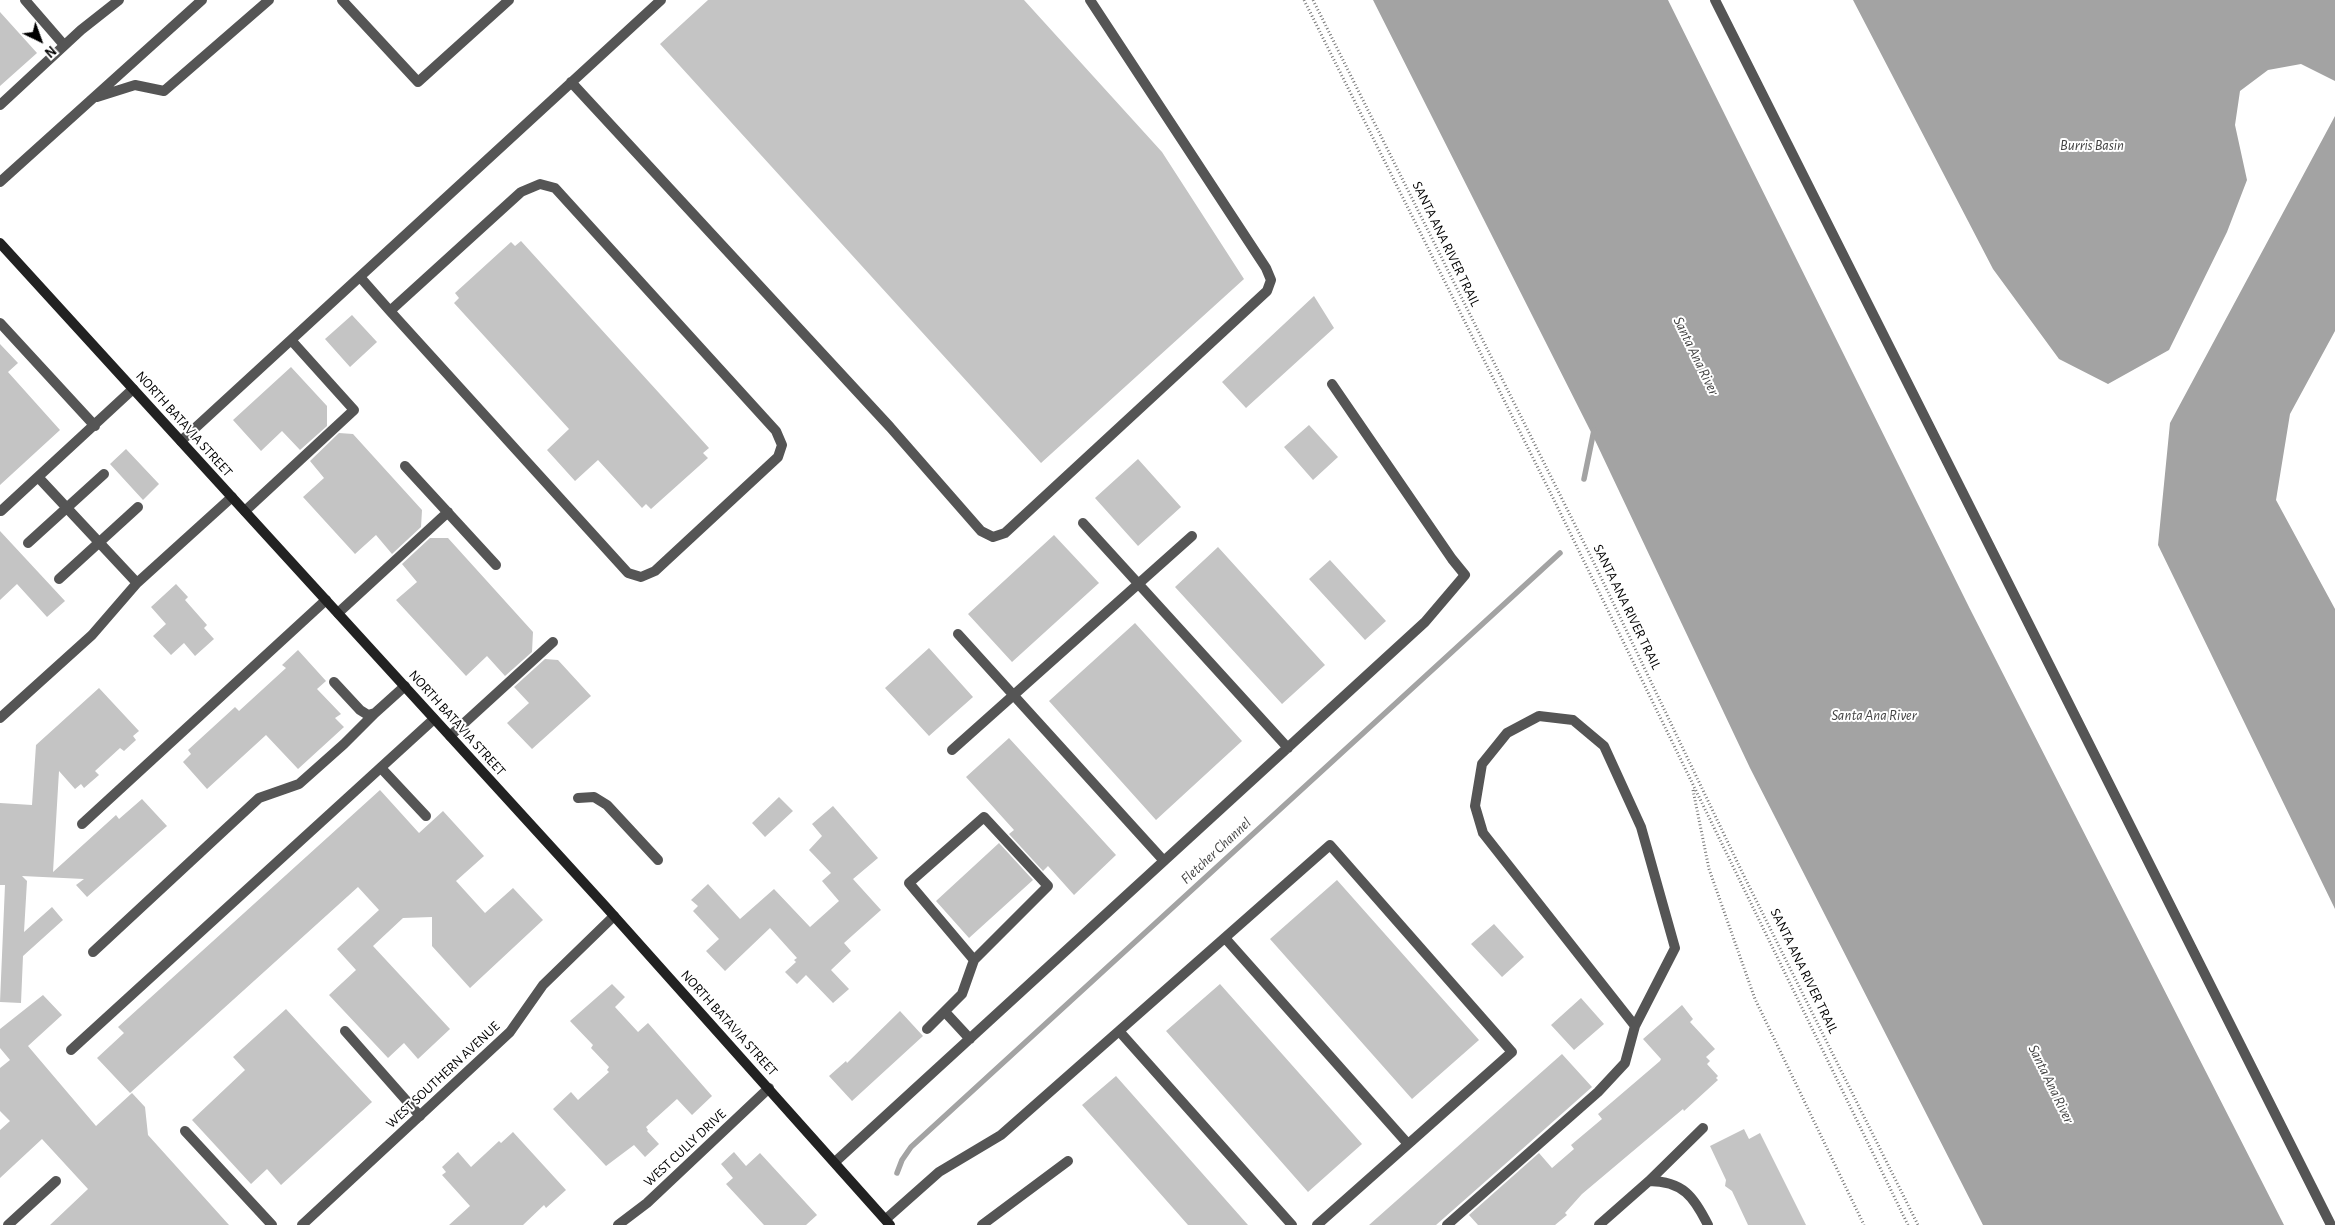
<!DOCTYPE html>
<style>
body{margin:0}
#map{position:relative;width:2335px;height:1225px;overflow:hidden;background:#fff;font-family:"Alegreya Sans",sans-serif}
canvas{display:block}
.north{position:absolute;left:15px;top:15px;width:50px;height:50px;-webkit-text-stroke:4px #fff;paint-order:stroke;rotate:138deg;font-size:14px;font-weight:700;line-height:20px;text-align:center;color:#000}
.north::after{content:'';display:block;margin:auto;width:18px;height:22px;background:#000;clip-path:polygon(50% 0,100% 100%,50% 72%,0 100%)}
</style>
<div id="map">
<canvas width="2335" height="1225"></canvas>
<div class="north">N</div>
</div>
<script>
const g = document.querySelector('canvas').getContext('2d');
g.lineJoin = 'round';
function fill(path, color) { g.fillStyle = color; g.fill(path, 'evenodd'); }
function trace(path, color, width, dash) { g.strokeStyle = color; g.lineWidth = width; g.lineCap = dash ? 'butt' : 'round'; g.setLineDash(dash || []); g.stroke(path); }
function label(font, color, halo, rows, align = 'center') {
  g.font = font + ' "Alegreya Sans",sans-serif'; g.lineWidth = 4; g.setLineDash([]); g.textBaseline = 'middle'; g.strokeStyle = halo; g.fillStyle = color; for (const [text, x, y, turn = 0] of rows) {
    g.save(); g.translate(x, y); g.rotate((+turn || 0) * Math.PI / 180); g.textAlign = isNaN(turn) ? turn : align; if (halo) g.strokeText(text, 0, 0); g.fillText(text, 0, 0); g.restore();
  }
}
const water = new Path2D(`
 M1373,0H1668L1970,609L2284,1225H1983L1750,768L1593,436Z
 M1853,0H2335V81L2301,64L2268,70L2240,91L2235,125L2247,180L2227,232L2169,350L2108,384L2059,359L1993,269Z
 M2335,116V331L2290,414L2276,500L2335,609V909L2158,545L2170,423Z`);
const stream = new Path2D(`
 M1584,479L1594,430
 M897,1173L902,1160L911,1147L1560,553`);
const building = new Path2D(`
 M708,0H1024L1162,152L1244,279L1041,463L660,44Z
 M0,12L37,53L0,86Z
 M521,241L709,448L703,453L708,458L651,509L646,504L642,508L598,460L575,481L547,450L569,429L454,303L459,298L455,293L511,242L515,246Z
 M1314,296L1334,328L1246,408L1222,382Z
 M352,315L377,342L350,367L325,339Z
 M0,344L18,363L8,372L60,430L0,485Z
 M291,367L327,406V426L300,450L282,431L261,451L233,420Z
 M1309,425L1338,457L1313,480L1284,447Z
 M339,433L353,434L422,510L421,527L392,554L376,535L355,554L303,497L324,478L310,461Z
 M126,449L159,484L143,500L110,464Z
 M1138,459L1181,507L1138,546L1095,498Z
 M0,531L65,601L47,617L17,584L0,600Z
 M1054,535L1099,583L1012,662L968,614Z
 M430,538H448L533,632L532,652L505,676L487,656L466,676L396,600L417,582L402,564Z
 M1218,547L1325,665L1282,704L1175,587Z
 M1330,560L1386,621L1365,640L1309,579Z
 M176,584L188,597L185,600L207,625L204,628L214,639L195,656L184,643L171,655L153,636L166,624L151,607Z
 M1135,623L1242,741L1156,820L1049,701Z
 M929,648L973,697L929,736L885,688Z
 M298,650L326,681L317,689L341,714L335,718L344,727L298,769L266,735L207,789L183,762L191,754L188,750L235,707L239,711L286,668L282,665Z
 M545,659L558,660L591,696L532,749L507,723L529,703L514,687Z
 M99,688L139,731L133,736L136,740L124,751L120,748L95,771L99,775L84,788L81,784L75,789L59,771L53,872L116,815L119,819L142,799L167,826L87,897L76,885L84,879L22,876L27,881L24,932L52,907L63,920L23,956L21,1003L0,1002L5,885H0V803L32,805L36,745Z
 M1009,738L1116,855L1074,895L1048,866L1043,871L1009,834L1014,830L966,777Z
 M380,790L419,833L443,811L484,856L456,881L485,913L513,888L543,920L470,988L432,946V917L403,918L373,946L450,1029L418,1059L404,1043L388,1058L329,995L356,970L337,949L379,910L358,887L130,1093L97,1058L124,1033L118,1027Z
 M779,797L793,811L765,837L752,823Z
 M833,806L878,858L853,879L881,910L844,943L851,951L831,970L849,989L833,1003L806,975L797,984L785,972L796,962L794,960L797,958L770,928L725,971L706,951L719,939L693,911L698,906L691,900L708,884L740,919L774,889L810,927L839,901L822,881L831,873L809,850L822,836L812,824Z
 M999,843L1033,880L969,938L936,901Z
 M1337,880L1479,1040L1412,1099L1270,939Z
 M1494,924L1524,957L1502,977L1471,944Z
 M612,984L625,997L615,1007L638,1032L648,1023L712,1096L692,1115L677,1099L646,1127L648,1130L647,1131L659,1144L645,1157L634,1145L606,1166L553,1109L571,1092L578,1100L609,1072L607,1070L609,1067L591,1048L593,1045L570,1021Z
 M1220,984L1362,1144L1308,1192L1166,1031Z
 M43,995L62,1015L28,1046L96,1126L132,1093L145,1107L148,1135L229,1225H50L88,1189L42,1139L0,1178V1130L10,1121L0,1111V1068L10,1060L0,1048V1029Z
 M1581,998L1604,1024L1574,1050L1551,1025Z
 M1682,1005L1693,1019L1690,1022L1715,1049L1706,1057L1710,1061L1707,1064L1718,1076L1716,1078L1718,1080L1684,1111L1683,1109L1582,1194L1565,1213L1567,1215L1555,1225H1478L1469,1215L1539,1153L1552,1168L1574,1149L1571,1145L1602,1119L1598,1114L1660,1061L1661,1059L1643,1039Z
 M286,1009L372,1102L281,1185L267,1169L251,1184L192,1120L245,1070L233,1057Z
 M900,1011L923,1036L852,1101L829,1076L846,1061L847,1063Z
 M1562,1054L1592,1087L1529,1143L1436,1225H1369Z
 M1116,1076L1248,1225H1188L1082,1105Z
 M1744,1129L1749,1139L1760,1133L1806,1225H1748L1732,1191L1725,1186L1726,1180L1710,1146Z
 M513,1132L566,1190L546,1208L544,1205L523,1225H449L470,1206L442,1175L446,1172L442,1167L458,1152L471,1167L499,1141L501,1143Z
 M734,1152L746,1166L760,1153L817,1215L806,1225H764L726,1184L733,1178L721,1164Z`);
const path = new Path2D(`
 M1304,0L1557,506L1908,1225
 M1313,0L1596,567L1744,876L1918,1225
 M1693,790L1709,869L1755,999L1864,1225`);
const lane = new Path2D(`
 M25,0L64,45
 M342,0L418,82L509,0
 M1715,0L2331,1225
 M571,82L890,427L981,531L993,537L1005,533L1267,291L1271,280L1266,268L1090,0
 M97,97L135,85L164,91L269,0
 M0,105L81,30L119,0
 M0,182L202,0
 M360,277L390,311L628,573L641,577L655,571L778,457L782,445L776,431L555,188L540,184L521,192L390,311
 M0,323L95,426
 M181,441L661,0
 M405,466L496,565
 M38,477L137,583
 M1,511L133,389
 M245,511L354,410L291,340
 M1083,523L1288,748
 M28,543L104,474
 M59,579L138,507
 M338,613L448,512
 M958,634L1164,861
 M334,682L360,710L368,715L375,713L405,686
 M0,718L92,635L137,583L232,497
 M450,736L553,642
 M952,750L1192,536
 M381,768L426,816
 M578,798L594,797L607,805L658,860
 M82,824L326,600
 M1225,938L1408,1144
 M93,952L259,798L299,784L344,744L375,713
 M945,1012L970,1039
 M927,1029L962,994L974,960L1048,886L984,817L909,883L974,960
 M345,1031L420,1116
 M1119,1031L1292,1225
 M71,1050L434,719
 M185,1131L272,1225
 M835,1162L1425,622L1465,575L1452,559L1332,384
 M886,1219L939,1172L1001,1135L1330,845L1512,1052L1317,1225
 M8,1225L56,1181
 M982,1225L1068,1161
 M1447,1225L1598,1092L1625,1063L1635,1026L1675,948L1641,827L1604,746L1573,720L1539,716L1507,733L1482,764L1475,806L1483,833L1635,1026`);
const street = new Path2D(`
 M1649,1181C1683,1181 1694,1197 1708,1225
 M302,1225L510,1032L543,985L614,916
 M618,1225L647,1203L769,1088
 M1599,1225L1649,1181L1703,1128`);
const secondary = new Path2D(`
 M0,243L606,907L890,1225`);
const streetNames = [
 ["SANTA ANA RIVER TRAIL",1446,244,64],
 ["NORTH BATAVIA STREET",184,424,48],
 ["SANTA ANA RIVER TRAIL",1627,607,64],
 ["NORTH BATAVIA STREET",457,723,48],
 ["SANTA ANA RIVER TRAIL",1804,971,64],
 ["NORTH BATAVIA STREET",729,1023,48],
 ["WEST SOUTHERN AVENUE",443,1075,-43],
 ["WEST CULLY DRIVE",685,1148,-43]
];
const waterNames = [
 ["Burris Basin",2092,145],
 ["Santa Ana River",1696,356,64],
 ["Santa Ana River",1874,715],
 ["Fletcher Channel",1216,851,-43],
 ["Santa Ana River",2051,1084,64]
];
fill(water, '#a3a3a3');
trace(stream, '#a3a3a3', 5.5);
fill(building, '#c4c4c4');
trace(path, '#777', 3, [1, 2.5]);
trace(lane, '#555', 10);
trace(street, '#555', 10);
trace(secondary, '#222', 10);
label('14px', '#000', '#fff', streetNames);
label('italic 15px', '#444', '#fff', waterNames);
</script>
